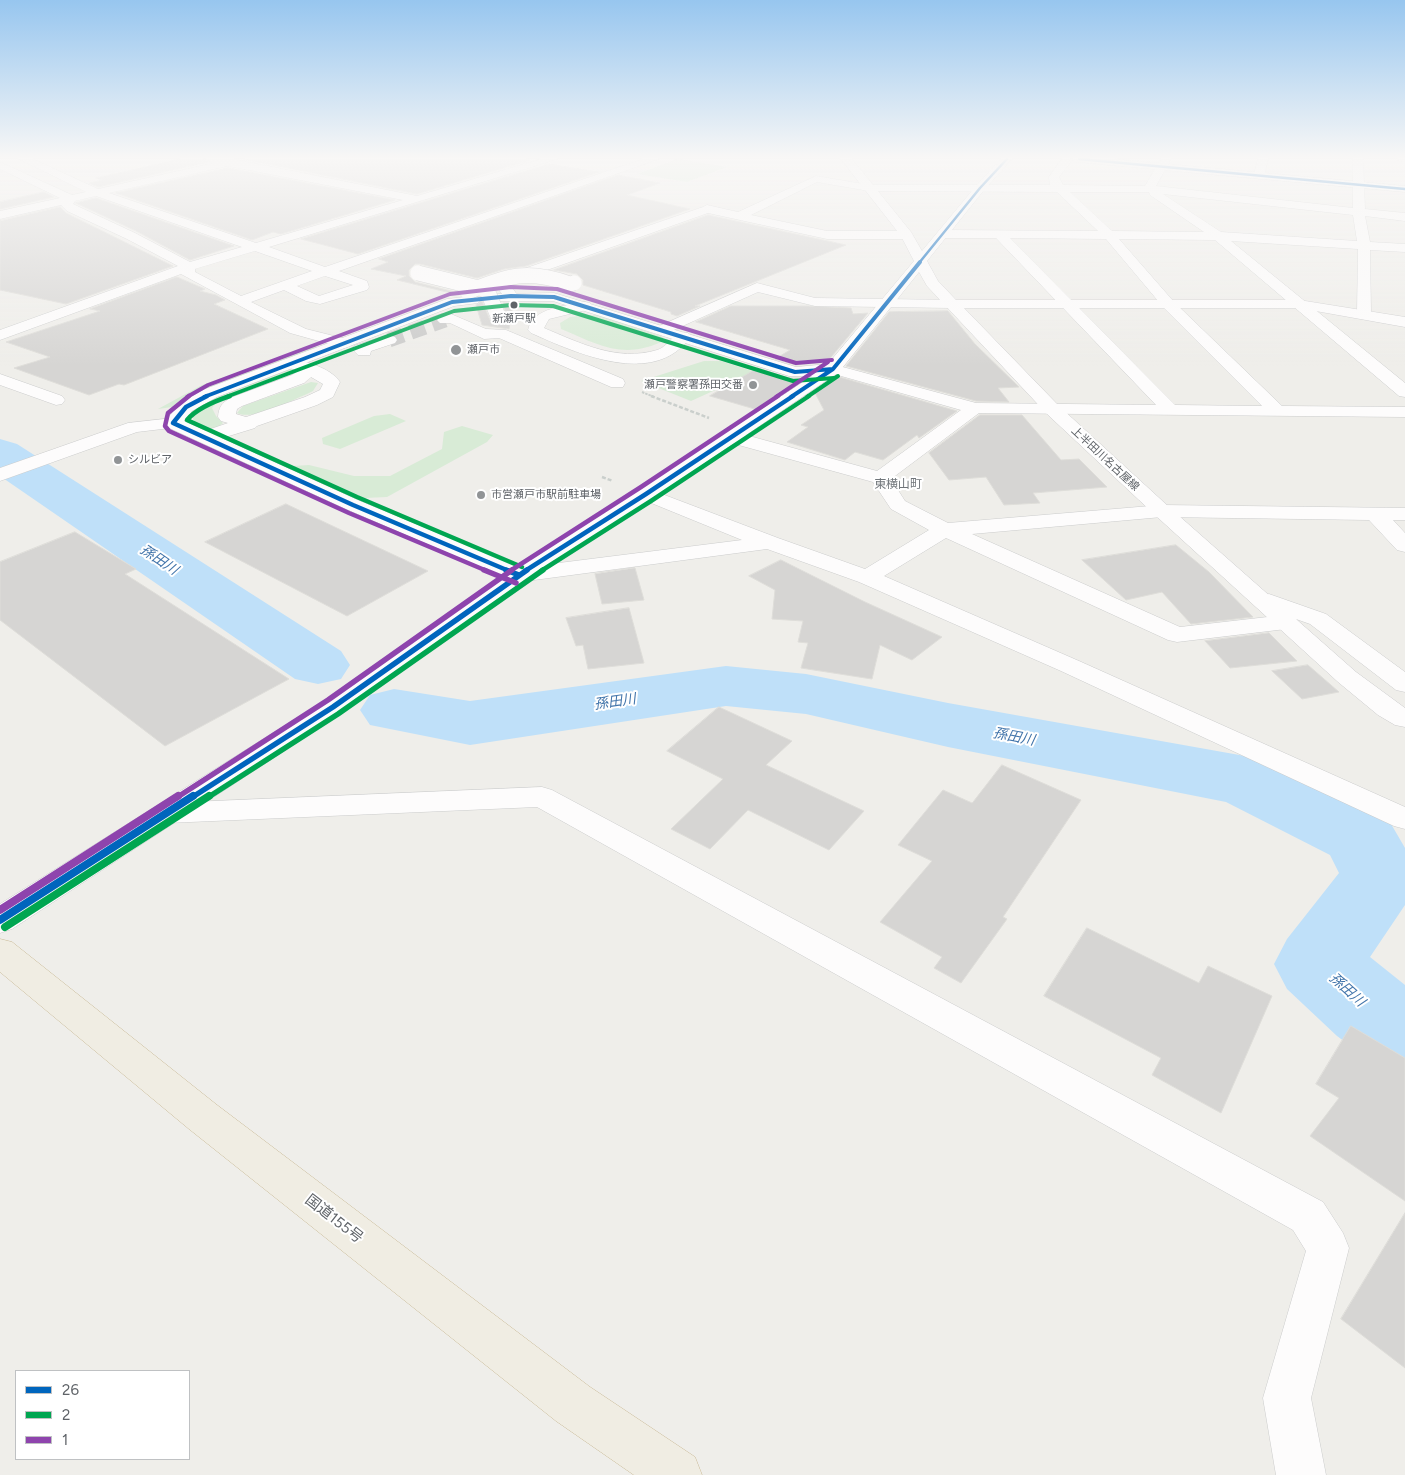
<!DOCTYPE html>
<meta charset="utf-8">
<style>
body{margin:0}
#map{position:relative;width:1405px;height:1475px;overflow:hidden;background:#efeeea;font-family:Figtree,sans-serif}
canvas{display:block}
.legend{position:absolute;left:15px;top:1370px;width:175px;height:90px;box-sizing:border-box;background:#fff;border:1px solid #bfc1c3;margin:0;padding:6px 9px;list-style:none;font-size:15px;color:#5f6368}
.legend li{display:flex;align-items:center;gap:10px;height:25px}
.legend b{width:25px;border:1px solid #bfc1c3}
</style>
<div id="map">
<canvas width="1405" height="1475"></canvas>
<ul class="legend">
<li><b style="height:6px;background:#0065bd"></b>26</li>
<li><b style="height:6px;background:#00a651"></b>2</li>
<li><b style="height:6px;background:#8e44ad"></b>1</li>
</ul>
</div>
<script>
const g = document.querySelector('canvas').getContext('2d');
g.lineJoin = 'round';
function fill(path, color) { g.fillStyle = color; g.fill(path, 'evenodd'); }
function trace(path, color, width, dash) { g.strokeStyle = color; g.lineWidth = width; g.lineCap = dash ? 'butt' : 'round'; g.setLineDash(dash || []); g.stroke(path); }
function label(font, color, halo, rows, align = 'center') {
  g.font = font + ' Figtree,"Noto Sans JP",sans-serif'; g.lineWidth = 4; g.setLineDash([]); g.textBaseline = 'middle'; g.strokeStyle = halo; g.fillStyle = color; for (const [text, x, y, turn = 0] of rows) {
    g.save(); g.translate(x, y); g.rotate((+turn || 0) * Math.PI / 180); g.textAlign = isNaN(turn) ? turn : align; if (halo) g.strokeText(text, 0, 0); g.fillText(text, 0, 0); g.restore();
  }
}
const green = new Path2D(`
 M677,159H678L727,167L687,182L637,174Z
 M589,315H599L663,337L661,342C622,360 597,344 561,329L560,323L570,317Z
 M314,345L319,348L179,406L158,409L202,385Z
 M704,361H721L755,372L691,401L641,381Z
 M290,369H300L219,400L212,408L216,416L223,423C215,431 206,428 195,425L191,411L209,398Z
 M311,382L318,383L313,391L307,394C290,401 254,421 237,413L243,406Z
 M390,414L406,421L340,449L323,444L322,438L374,416Z
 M462,426L493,435L487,442L387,497L365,498L293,466L309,465L354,476H390L442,449L444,432Z`);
const river = new Path2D(`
 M0,439L17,444L341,651L350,665L341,679L318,684L295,679L0,476Z
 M726,666L806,674L948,703L1245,756L1271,764L1387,817L1405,848V905L1370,957L1405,985V1073L1372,1062L1337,1036L1287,989L1274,964L1287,939L1339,873L1330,855L1226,802L948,747L806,714L726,706L470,745L370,725L360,710L370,695L394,689L470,701Z`);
const building = new Path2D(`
 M181,159H203L208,162L98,187L89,183L102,180L96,178Z
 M244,159H525L530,160L417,194Z
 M549,164L599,172L358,254L301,239Z
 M228,168L395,200L281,234L273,232L252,240L116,193Z
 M618,175L660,183L627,195L690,209L526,266L504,269L477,278L420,264H415L409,270V276L415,282L459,293V295L397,280L406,276L371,269L388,262L379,259Z
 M44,192L54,197L0,209V202Z
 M96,198L234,246L190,260L136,231L76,203Z
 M60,207L66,213L173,266L66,304L0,290V221Z
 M708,215L846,245L695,306H700L677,316L671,314V312L583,285V280L577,274L554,270Z
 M177,277L205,289L200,291L216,295L225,300L214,304L268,329L124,385L119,384L89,395L14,368L50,357L6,342L100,311L90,309Z
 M482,301L490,320L497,325L505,322L507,318L503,303H517V307H513L509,329L482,325L476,305Z
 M731,306H808L851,308L853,314L868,313L827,362L796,365L775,359L790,350L696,322Z
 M948,311L975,344L1019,387L998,388L1009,402L976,401L846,366L889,312Z
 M758,368L788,378H806L758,410L710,396Z
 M836,376L957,411L919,438L917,435L883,460L855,452L845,460L787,442L808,427L801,425L824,410L814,391Z
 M980,415H1022L1061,460L1079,459L1107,487L1033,493L1040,503L1004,505L986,477L949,480L929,453Z
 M286,504L428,571L347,616L205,542Z
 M75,532L136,569L125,574L289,679L165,746L0,620V562Z
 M1176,545L1209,572L1253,617L1191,624L1162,592L1126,600L1082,560Z
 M781,560L865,602L942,637L912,660L880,645L872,679L801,668L808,643L798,642L803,621L772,619L775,590L749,576Z
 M635,568L644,600L602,604L595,574Z
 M629,608L644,663L588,669L583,645L576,646L566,618Z
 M1269,633L1297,661L1230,668L1205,641Z
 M1308,665L1339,692L1302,699L1272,671Z
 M719,707L792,741L766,765L864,811L829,850L748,810L710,849L671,829L723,779L667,751Z
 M1002,765L1081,800L1003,917L1007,919L961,983L934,968L942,957L880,922L932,861L898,845L943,790L972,803Z
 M1087,928L1199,983L1208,966L1272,996L1221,1113L1152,1075L1161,1058L1044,996Z
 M1351,1026L1405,1058V1201L1310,1136L1339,1098L1316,1084Z
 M1405,1213V1368L1341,1319Z`);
const streetTunnel = new Path2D(`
 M389,340L445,320`);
const pathFar1 = new Path2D(`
 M642,392L654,397`);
const path = new Path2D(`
 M651,396L709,418
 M602,477L613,481`);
const street = new Path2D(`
 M19,159H33L98,189L214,163L205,159H233L417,196L541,159H558L269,247L325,267L643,159H659L339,271L367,281L369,287L367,290L320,304L306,301L284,290L251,302L306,329L350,340L352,343L350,346L344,348L290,333L181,274L0,340V330L178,266L127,239L67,211L61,205L0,219V211L60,198L0,169V162L72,195L86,192ZM228,166L403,200L256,243L109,193ZM96,196L242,247L190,262L135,233L73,204L75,201ZM255,251L312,271L241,296L195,272V269ZM325,276L353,285L319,296L297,286Z
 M1062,159H1073L1059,177L1063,185L1145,186L1161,159H1171L1156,186L1353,208V159H1363L1365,209L1405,213V221L1365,216L1370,242L1405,244V252L1370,250L1371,314L1369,317H1359L1357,314L1358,249L1231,241L1405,383V397L1399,396L1215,240L1119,239L1174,302L1282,406L1405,407V417L979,413L891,479L905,501L948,523L1162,505L1405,508V520H1393L1405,533V552L1397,550L1369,520L1162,517L972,534L1180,627L1285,615L1261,606L1257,601L1261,596L1269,594L1326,614L1405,672V692L1396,690L1310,624L1296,619L1298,622L1295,627L1286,629L1177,642L1168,640L946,538L884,576L1079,661L1405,807V829L1394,826L1061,671L859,582L767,549L519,582L511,580L508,575L511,570L519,568L742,540L639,498L636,494L639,490L646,488L778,538L865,569L929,530L891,509L873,482L724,441L722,437L724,433L731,431L877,471L961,410L827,372L825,369L827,366H839L976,403L1156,405L996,238H943L937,234L943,230L1098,231L1057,192L869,191L817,182L751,215L827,231H907L913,235L907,239H827L708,213L516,281L511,286L518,296L516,299H506L496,286L506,275L703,207L707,205L738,212L816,176L869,185H1050L1049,177ZM1070,192H1149L1150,195L1204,232L1112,231ZM1163,194L1353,215L1357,241L1221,232ZM1010,238L1106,239L1164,308L1262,406L1175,405Z
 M1258,159H1268L1264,176L1259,179L1254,176Z
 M1398,159H1405V162L1399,161Z
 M757,283L815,298L952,300L957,301L959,304L957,307L952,308L815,306L758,292L667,333H657L654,330L657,327Z
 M585,302L590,303L592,306L590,309L549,319L544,328C580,343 617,362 657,350C670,346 674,329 688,333L691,336C655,389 576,353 531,333L528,330C533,307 566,306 585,302Z
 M451,314L486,329L506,330L623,379L625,383L623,387H611L499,338L484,339L450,323H440L437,320L440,317Z
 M389,335L395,337L397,340L395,343L371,351L370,355H358L352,349L354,346Z
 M291,358C307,362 331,368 340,382L333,397L317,405L257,426L255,428L206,443L199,441L197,437L199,433L228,423L221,421L218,417C219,407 221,404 230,398L292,375L298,371L285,366L283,363L285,360ZM311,377L323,384L320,390L305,397L246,417L236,414L237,409L242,406L304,383Z
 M0,374L62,396L65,400L62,404L56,405L0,385Z
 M173,418L179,419L182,423L179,427L137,432L0,481V468L128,423Z
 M542,787L552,790L1323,1202L1343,1233L1349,1248L1311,1398L1326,1475H1276L1263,1398L1306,1251L1293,1230L537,807L167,823L156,820L152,813L156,806L167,803Z`);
const secondary = new Path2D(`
 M841,159H852L911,232L922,251L976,186L1001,159H1012L984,190L927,261L938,281L956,300H1299L1405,317V327L1299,308H964L1059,406L1169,507L1356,672L1405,708V727L1395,725L1378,715L1338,682L1155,515L1047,414L927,286L919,272L839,372L653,498L527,580L342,713L12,929L0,933V904L324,701L502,576L346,509L167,427L164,423L180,403L205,389L447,299L473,296L478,297L480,300L478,303L454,306L217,397L192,411L184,421L360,501L517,566L639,490L812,376H789L553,301H500L495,300L493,297L495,294L554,293L796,367L828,364L914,261L901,236Z
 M1071,159H1113L1405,186V192L1076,162Z`);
const highway = new Path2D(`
 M0,939L12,942L217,1105L590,1387L695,1457L702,1475H634L556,1421L189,1129L0,972Z`);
const streetBridge = new Path2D(`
 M418,273L487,290L498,316
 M468,292C508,275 528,269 570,284L574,283`);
const bus1Far4 = new Path2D(`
 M1079,159L1405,189
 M919,263L980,188L1007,159`);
const bus1Far3 = new Path2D(`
 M204,397L452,302L511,296L554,297L795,372L833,369
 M791,397L833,369L920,262`);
const bus1Far2 = new Path2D(`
 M207,396L186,407L173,423L353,505L509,571
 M525,571L646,494L793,396`);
const bus1Far1 = new Path2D(`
 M506,570L519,575
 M191,798L333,707L527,570`);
const bus1 = new Path2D(`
 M0,920L193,796`);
const bus2Far3 = new Path2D(`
 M226,397L454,311L511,305L553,306L793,381L834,378
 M807,397L838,376`);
const bus2Far2 = new Path2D(`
 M230,396C215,401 197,408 187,420L357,497L522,567
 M541,571L651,501L809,396`);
const bus2Far1 = new Path2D(`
 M207,798L338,714L543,570`);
const bus2 = new Path2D(`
 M5,927L209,796`);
const bus3Far3 = new Path2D(`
 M187,397L208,385L450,294L511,287L557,289L796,363L832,360
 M776,397L828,362`);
const bus3Far2 = new Path2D(`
 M189,396L168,413L165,426L169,431L349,513L487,571
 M510,571L641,487L778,396`);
const bus3Far1 = new Path2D(`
 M484,570L516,583
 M176,798L328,700L512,570`);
const bus3 = new Path2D(`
 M0,910L178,796`);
const markers = [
 [514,305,4.5,"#5f6368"],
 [456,350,6,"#919496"],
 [753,385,5,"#919496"],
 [118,460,5,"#919496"],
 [481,495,5,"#919496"]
];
const busNames = [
 ["新瀬戸駅",514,319]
];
const farPoinames = [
 ["瀬戸市",467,350],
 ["瀬戸警察署孫田交番",743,385,"right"],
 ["シルビア",128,460],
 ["市営瀬戸市駅前駐車場",491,495]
];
const farStreetnames = [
 ["上半田川名古屋線",1105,459,43]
];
const farQuarternames = [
 ["東横山町",898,484]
];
const waterNames = [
 ["孫田川",159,560,34],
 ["孫田川",615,702,-8],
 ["孫田川",1014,737,11],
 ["孫田川",1347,990,42]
];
const nearStreetnames = [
 ["国道155号",334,1219,38]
];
fill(green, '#d8ebd6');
fill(river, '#bfe0f9');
fill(building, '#d6d5d3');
trace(building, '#deddd9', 1);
trace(streetTunnel, '#cbcbca', 15, [15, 8]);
trace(street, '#cbcccc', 1);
trace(secondary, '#cacacb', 1);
trace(highway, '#c8b996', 1);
trace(pathFar1, '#cacfcc', 2, [2.5, 1]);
trace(path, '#cacfcc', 2.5, [4, 2]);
fill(street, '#fdfcfc');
fill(secondary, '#fdfcfc');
fill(highway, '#f0ede3');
trace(streetBridge, '#cbcccc', 16, []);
trace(streetBridge, '#fdfcfc', 15);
trace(bus1Far4, '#0065bd', 2.5);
trace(bus1Far3, '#0065bd', 4);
trace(bus1Far2, '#0065bd', 4.5);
trace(bus1Far1, '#0065bd', 5.5);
trace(bus1, '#0065bd', 8);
trace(bus2Far3, '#00a651', 4);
trace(bus2Far2, '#00a651', 4.5);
trace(bus2Far1, '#00a651', 5.5);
trace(bus2, '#00a651', 8);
trace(bus3Far3, '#8e44ad', 4);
trace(bus3Far2, '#8e44ad', 4.5);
trace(bus3Far1, '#8e44ad', 5.5);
trace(bus3, '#8e44ad', 8);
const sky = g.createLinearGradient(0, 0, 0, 366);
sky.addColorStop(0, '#97c6ef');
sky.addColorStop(0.43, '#f8f7f6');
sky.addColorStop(1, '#f8f7f600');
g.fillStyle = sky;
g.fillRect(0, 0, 1405, 366);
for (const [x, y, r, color] of markers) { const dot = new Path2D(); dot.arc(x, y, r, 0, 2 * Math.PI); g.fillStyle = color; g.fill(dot); trace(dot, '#fff', 2); }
label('11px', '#5f6368', '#fff', busNames);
label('11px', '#5f6368', '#fff', farPoinames, 'left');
label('11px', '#5f6368', '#fff', farStreetnames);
label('12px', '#70757a', '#fff', farQuarternames);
label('italic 14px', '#4174aa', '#fff', waterNames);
label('15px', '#5f6368', '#fff', nearStreetnames);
</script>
